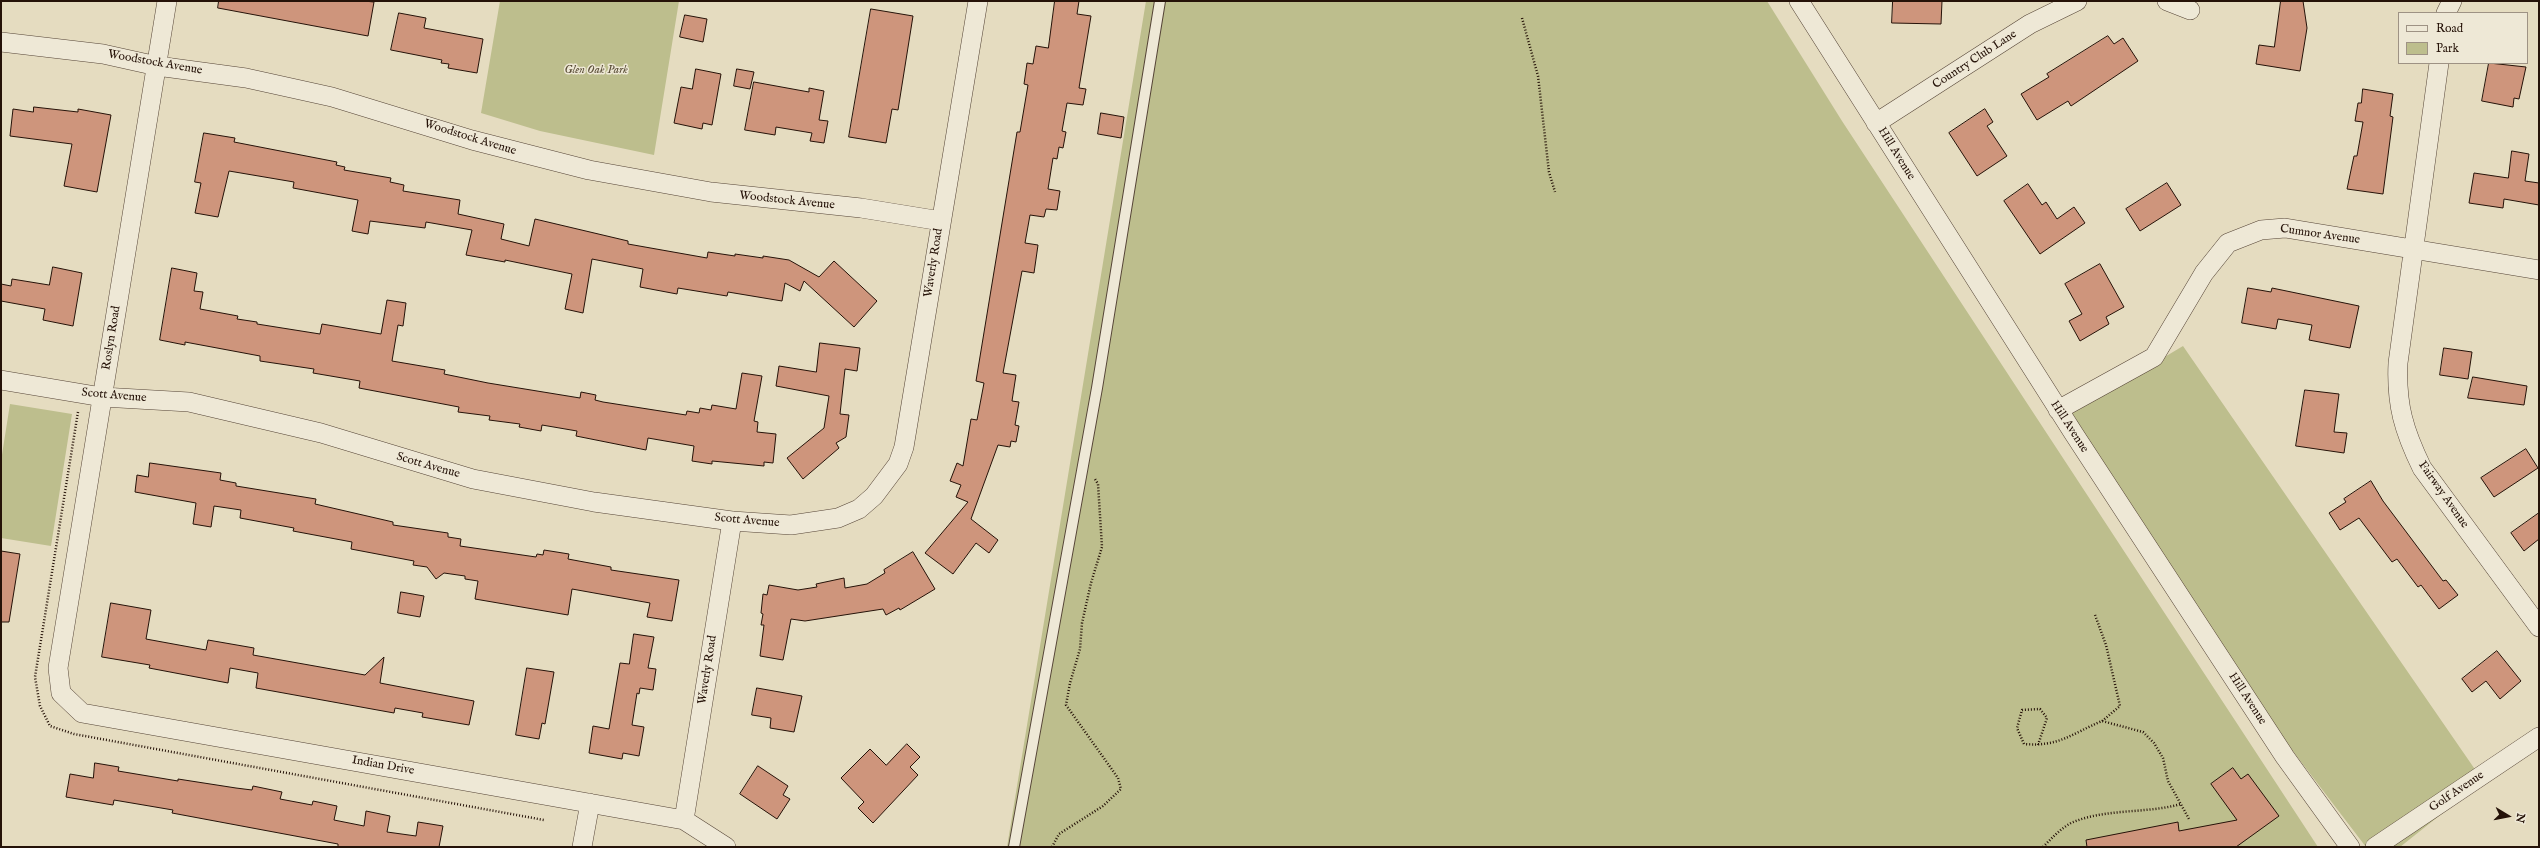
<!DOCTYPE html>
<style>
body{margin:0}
#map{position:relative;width:2540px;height:848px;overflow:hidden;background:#e5dcc0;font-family:"IM FELL English",serif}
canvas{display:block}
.frame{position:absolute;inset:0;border:2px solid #251208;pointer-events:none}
.legend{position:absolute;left:2398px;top:12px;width:130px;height:52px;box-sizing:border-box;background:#eee8d6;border:1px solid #9e9284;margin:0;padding:5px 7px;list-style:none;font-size:12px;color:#251208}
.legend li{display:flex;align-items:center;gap:8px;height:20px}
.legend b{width:20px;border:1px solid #9e9284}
.north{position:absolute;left:2488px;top:796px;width:40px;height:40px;-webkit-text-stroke:3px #eee8d6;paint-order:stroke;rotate:100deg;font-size:11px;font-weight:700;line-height:16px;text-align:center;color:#251208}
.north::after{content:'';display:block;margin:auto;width:14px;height:18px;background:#251208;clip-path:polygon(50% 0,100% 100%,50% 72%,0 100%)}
</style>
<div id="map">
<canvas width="2540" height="848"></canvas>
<div class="frame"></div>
<ul class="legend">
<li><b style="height:5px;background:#eee8d6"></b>Road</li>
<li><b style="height:11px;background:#bdbe8d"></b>Park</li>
</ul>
<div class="north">N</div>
</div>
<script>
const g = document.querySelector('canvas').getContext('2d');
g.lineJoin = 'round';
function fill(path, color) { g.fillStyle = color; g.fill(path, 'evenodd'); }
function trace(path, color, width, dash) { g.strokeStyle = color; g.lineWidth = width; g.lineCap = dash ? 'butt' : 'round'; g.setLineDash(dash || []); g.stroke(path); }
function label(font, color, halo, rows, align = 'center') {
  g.font = font + ' "IM FELL English",serif'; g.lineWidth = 3; g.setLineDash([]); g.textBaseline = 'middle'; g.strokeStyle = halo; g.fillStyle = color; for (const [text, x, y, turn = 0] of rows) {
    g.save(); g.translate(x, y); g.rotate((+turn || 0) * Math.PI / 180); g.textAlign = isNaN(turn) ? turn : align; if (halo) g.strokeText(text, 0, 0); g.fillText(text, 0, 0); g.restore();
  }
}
const green = new Path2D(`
 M500,1H679L654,155L540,131L481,113Z
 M1146,1H1767L1842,121L2318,847H1007Z
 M2183,346L2483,781L2400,847H2366L2263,712L2071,413Z
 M10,404L72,414L51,546L1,538V461Z`);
const building = new Path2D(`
 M219,1H364L374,2L368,36L218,8Z
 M1055,1H1079L1077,14L1091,16L1079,88L1086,89L1083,105L1067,103L1062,131L1066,132L1063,148L1059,147L1057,159L1053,158L1048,189L1060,191L1057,210L1046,209L1044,217L1030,215L1025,243L1038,245L1034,273L1022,271L1003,373L1016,375L1012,401L1019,402L1015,425L1019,426L1016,442L1011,441L1010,447L998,445L971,519L998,540L989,553L976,543L953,574L925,553L968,502L956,497L961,485L950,481L957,463L963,466L971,419L977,420L984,383L976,381L1017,132H1020L1028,85L1024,84L1027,63L1033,64L1036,46L1048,48Z
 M1893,1H1942L1941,24L1892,23Z
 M2281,1H2303L2307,28L2300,71L2256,64L2259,45L2274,47Z
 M871,9L913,16L898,110L892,109L886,143L849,137Z
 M399,13L426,18L424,28L483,39L477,73L448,68L449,64L441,63L442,60L391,50Z
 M685,15L707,19L703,42L680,37Z
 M2108,36L2114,44L2123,38L2138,61L2071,106L2068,101L2037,120L2021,94L2049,77L2047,74Z
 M2489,63L2526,67L2519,99L2514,98L2513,107L2482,101Z
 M696,69L721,74L712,125L703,123L702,129L674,123L681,87L692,89Z
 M737,69L754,72L750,89L734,86Z
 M754,82L809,92V88L824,91L819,120L828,121L824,143L810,141L812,133L776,127L775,135L745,130Z
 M2363,89L2393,94L2390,116L2393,117L2383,194L2347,189L2354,156H2357L2363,122L2355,121L2358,103H2361Z
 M34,107L78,112V109L111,115L97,192L64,186L72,144L10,136L13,109L33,112Z
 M1985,109L1993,122L1987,126L2007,156L1977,176L1949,133Z
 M1101,113L1124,117L1121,138L1098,134Z
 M204,133L235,138L234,142L337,162L336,165L345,167L344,170L391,178L390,182L404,185L403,191L460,200L458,214L504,224L501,239L529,246L535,219L628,241V244L707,258L708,252L735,256V254L763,258V256L789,260L819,277L834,261L877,301L854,327L804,281L800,291L785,283L782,301L728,292L727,296L678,288L677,294L640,287L643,269L592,259L583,313L565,309L572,274L505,260V262L466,255L472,230L426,222L425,228L370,221L368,234L352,231L358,200L293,188L294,182L229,171L218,217L195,213L201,183L195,182Z
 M2512,151L2529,154L2525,181L2539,183V205L2504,199L2503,208L2469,203L2474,173L2508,178Z
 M2167,183L2181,205L2140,231L2126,209Z
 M2028,184L2042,205L2046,202L2057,219L2074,207L2085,223L2040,254L2004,201Z
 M2100,264L2124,307L2106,317L2109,324L2080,341L2069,321L2082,314L2065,284Z
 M53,267L82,273L73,326L43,320L45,309L1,301V284L11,286L12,279L49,285Z
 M172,268L197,273L194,291L203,292L200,309L238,316L237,319L257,322V324L320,334L322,324L381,334L387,300L406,303L403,326L398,325L392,361L445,370L444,374L488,383L580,398L581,392L596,395L595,400L603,402L686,415L687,411L699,413L700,408L711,410L712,405L736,409L742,373L762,376L754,421L758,422L757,432L776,434L773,463L764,462V466L712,461V464L692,461L694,446L648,438L646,450L576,436L577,431L542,425L541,431L519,427L520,424L489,420L490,416L458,412L459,407L359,388L360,381L313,373L314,369L260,361V356L185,342V345L160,340Z
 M2248,288L2271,292L2272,288L2359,306L2350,348L2309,340L2312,325L2278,319L2276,329L2242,323Z
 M820,343L860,348L857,371L845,369L840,414L849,415L846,437L836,443L839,448L803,479L787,458L824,428L829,396L776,386L779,366L816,372Z
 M2444,348L2472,352L2468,379L2440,375Z
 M2473,377L2527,386L2524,405L2468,398Z
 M2305,390L2339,394L2334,432L2347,433L2344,453L2296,446Z
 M2526,449L2538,468L2494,497L2481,478Z
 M150,463L221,473L220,480L236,483V486L316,499L315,504L393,522V525L448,533V537L461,539L460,546L536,557L537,554L543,555L544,550L569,554L568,559L611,567V570L679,580L672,621L647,617L650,603L572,589L568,615L475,599L478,581L465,579V576L444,573L436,579L427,567L413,565L414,561L351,549L352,542L293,531L294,528L240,518L241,510L214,506L211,527L193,524L196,503L135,492L137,475L148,477Z
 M2371,481L2383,501L2443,581L2446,580L2458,595L2439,609L2421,585L2418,587L2397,559L2392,562L2359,518L2340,530L2329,513L2346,502L2344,499Z
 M2539,513V539L2524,551L2511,533Z
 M1,551L20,554L9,622H1Z
 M913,552L935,589L900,610L899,608L886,615L883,609L805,621L791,619L783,660L760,656L764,625H761L763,614L761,613L763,594L767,595L769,585L798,590L817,587L816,584L844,578L845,588L867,584L885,573L884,570Z
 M401,592L424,596L420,617L398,613Z
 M111,603L151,610L146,639L206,650L208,640L254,648L253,655L365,675L384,657L380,683L474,701L469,725L422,717L423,713L395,708L394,713L256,688L258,673L230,668L228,683L149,668L150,665L102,657Z
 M634,634L654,637L648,668L656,669L653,690L640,688L639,694L637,693L632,725L644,727L639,756L623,753L622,759L589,753L593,726L609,729L620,663L629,664Z
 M2497,651L2521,681L2500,699L2486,681L2472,692L2462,679Z
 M527,668L554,672L545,724L542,723L539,739L516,735Z
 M757,688L802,696L794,732L770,728L771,718L752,715Z
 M907,744L920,757L910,767L918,775L873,823L858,808L864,802L841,778L870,749L886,765Z
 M95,763L119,767L118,771L178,781V779L236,788L252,790L253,786L282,792L280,799L312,805L313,801L337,806L334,820L364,826L366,811L390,816L387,832L416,836L418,822L443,826L439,847H338V844L172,813L173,810L114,800L113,805L66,797L70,774L93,778Z
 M758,766L788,786L783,795L790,799L777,819L740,794Z
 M2233,768L2241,779L2248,774L2279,816L2236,847H2087L2086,840L2178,822L2179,831L2237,820L2211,784Z`);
const path = new Path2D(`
 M1522,18L1538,76L1549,172L1555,192
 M78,412L35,677L40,706L50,726L74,734L544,820
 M2095,615L2106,645L2120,706L2101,722
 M2038,745L2047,718L2040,709L2022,710L2017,728L2024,744C2059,747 2071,734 2102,721L2143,732L2154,743L2163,758L2168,781L2189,819
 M1052,847L1059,834L1103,806L1121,789L1118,778L1066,705L1070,683L1080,649L1082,623L1091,583L1102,547L1098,484L1095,479
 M2043,847C2052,838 2060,829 2071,823C2105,808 2146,814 2181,804`);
const lane = new Path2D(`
 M1014,847L1097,388L1160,1`);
const street = new Path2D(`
 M167,1L58,668L61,693L82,713L684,820L726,847
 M1799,1L2074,434L2285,757L2350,847
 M2167,1L2190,10
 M2446,13L2452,1
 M1,42L103,54L157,66L246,78L332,97L472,140L589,170L711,192L861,208L941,221
 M2439,63L2398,363C2396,405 2404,431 2422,468L2539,627
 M1876,123L2030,24L2077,1
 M1,380L102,397L189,402L321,433L473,479L594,502L732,521L791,525L838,518L859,509L874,496L898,464L904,447L978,1
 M2058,410L2154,357L2204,273L2228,243L2261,230L2285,228L2539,270
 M684,820L732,521
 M582,847L590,803
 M2375,847L2539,737`);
const streetNames = [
 ["Country Club Lane",1975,60,-33],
 ["Woodstock Avenue",155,63,10],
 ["Woodstock Avenue",470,138,17],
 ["Hill Avenue",1896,154,58],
 ["Woodstock Avenue",787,201,6],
 ["Cumnor Avenue",2320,235,8],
 ["Waverly Road",934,263,-81],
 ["Roslyn Road",112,338,-81],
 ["Scott Avenue",114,396,5],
 ["Hill Avenue",2069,427,57],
 ["Scott Avenue",428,466,16],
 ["Fairway Avenue",2443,495,55],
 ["Scott Avenue",747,521,5],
 ["Waverly Road",708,670,-81],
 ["Hill Avenue",2247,699,57],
 ["Indian Drive",383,766,10],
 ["Golf Avenue",2457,792,-34]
];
const parkNames = [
 ["Glen Oak Park",596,71]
];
fill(green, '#bdbe8d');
fill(building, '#ce957c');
trace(building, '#251208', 1);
trace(lane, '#554436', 12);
trace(street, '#554436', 20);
trace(path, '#251208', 2.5, [1, 2]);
trace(lane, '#eee8d6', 10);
trace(street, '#eee8d6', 19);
label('12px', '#251208', '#eee8d6', streetNames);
label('italic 12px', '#5a4e37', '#eee8d6', parkNames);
</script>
